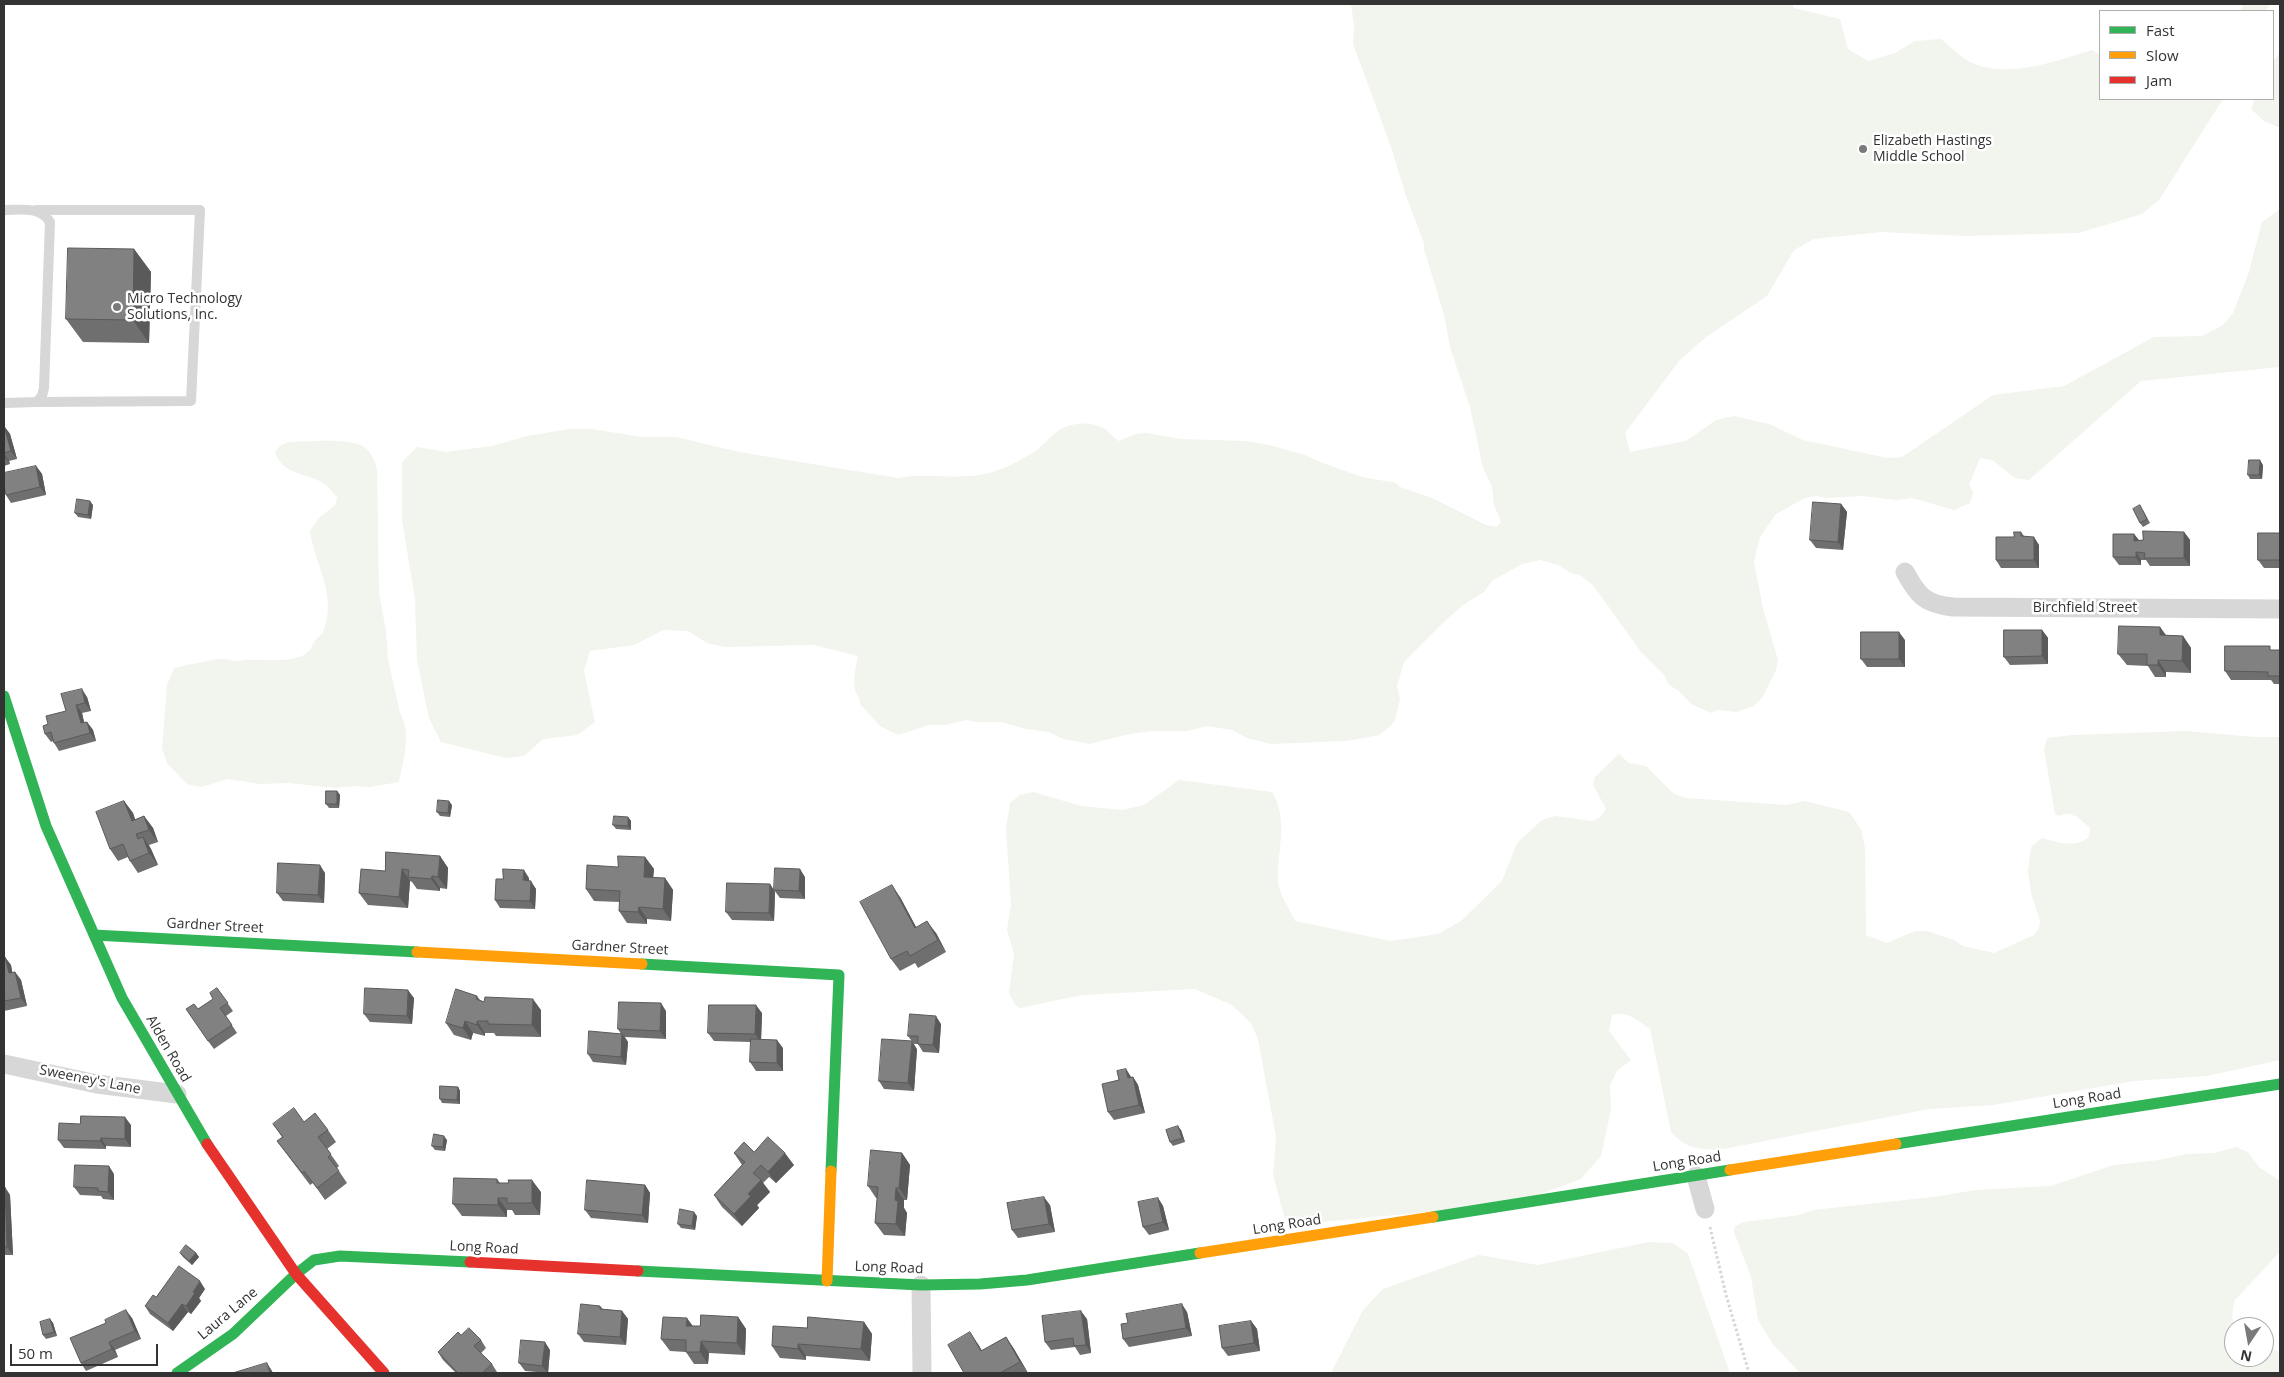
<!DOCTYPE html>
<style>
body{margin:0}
#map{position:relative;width:2284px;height:1377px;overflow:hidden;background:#fff;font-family:"Open Sans",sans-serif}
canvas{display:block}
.frame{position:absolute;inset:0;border:5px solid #333;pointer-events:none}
.legend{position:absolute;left:2099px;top:10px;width:175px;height:90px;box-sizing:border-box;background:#fff;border:1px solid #adadad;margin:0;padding:6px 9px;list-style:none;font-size:15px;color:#333}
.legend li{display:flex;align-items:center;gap:10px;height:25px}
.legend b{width:25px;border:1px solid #adadad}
.north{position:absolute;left:2224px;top:1317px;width:50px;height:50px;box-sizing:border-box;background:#fff;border:1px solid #adadad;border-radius:50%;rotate:192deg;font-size:14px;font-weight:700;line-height:20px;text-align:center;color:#333}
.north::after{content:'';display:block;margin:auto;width:18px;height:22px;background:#7a7a7a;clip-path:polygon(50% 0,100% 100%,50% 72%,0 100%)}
.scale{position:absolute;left:10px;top:1344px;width:148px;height:22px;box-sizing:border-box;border:2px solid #333;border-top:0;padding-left:6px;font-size:15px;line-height:18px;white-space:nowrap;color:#333;-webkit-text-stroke:4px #fff;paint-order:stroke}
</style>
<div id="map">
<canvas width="2284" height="1377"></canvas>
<div class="frame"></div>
<ul class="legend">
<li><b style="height:6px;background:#30b455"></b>Fast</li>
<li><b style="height:6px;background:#ff9f0a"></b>Slow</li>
<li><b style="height:6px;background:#e5322d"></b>Jam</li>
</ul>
<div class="north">N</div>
<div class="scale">50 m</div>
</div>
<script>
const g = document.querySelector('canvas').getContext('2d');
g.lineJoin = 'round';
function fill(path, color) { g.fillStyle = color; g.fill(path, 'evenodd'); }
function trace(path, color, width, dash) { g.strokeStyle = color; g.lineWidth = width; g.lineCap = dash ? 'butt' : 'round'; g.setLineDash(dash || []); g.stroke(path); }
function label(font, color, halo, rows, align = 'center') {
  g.font = font + ' "Open Sans",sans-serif'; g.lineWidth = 5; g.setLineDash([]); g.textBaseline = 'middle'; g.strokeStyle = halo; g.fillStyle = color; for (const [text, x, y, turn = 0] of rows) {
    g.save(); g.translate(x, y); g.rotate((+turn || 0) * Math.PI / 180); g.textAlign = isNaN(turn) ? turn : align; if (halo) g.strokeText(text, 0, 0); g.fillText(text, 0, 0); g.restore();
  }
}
const green = new Path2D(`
 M1351,4H1792L1794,8L1840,19L1848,49L1868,61L1895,53L1915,41L1941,39C1949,45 1956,53 1965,59C2001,82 2056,61 2092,50L2100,55V99H2223L2159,200L2142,214L2078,233L1964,236L1882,232L1814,239L1794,250L1767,296L1706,337L1679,361L1625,433L1630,452L1686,441L1716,420L1734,416L1769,424L1803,440L1887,458L1902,457L1993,395L2064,386L2154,337L2202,336L2223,325L2233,313L2248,275L2262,222L2280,209V367L2141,381L2029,480L2015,478L1992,460L1980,458L1969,485L1973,492L1970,503L1954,510L1912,498L1897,500L1862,496L1826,498L1817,496L1805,498L1776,514L1760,537L1754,562L1763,608L1778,660L1776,670L1762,698L1754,706L1736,712L1718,710L1711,713L1691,704L1679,691L1669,685L1664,675L1641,652L1593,585L1580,575L1571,573L1558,565L1540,560L1522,564L1492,581L1484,592L1463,605L1445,621L1404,662L1397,686L1400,699L1395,720L1391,726L1379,735L1347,741L1270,744L1247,738L1232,730L1207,726L1188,731H1153L1129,734L1090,744L1063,739L1049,732L1026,729L1002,722H977L966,720L945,725H929L898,735L880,726L860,704C861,698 856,695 855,689C853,678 856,667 858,656L814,645L725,647L707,643L688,631L663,630L634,645L590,651L584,671L595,722L577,735L543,739L524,756L506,758L441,742L429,718L417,660L415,599L402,520V462L417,447L446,452L492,446L527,436L569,429H592L641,437H676L739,452L898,478C928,472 960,481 989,473C1005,469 1023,459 1037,450C1043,445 1048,439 1054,434C1066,424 1085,420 1101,427C1107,429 1113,437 1118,441L1136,434L1147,433L1180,439L1246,441L1269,445L1305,455L1320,462L1362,477L1396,483L1400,487L1432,498L1486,525L1497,527L1501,522L1494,505L1492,487L1483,468L1470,407L1450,347L1444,315L1424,249V243L1406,196L1391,147L1353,44L1354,25Z
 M2243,4H2270L2266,11H2240Z
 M2280,53V128L2264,121L2251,109L2255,99H2273V61Z
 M288,442C306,442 349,437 364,447C372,453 375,461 377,470L379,593L386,631L388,659L400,713C412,733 403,761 399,782L370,787L354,786L335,788L289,783L260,784L228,779L202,787L187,784L167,763L162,748L167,685L174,668C189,664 204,662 219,659C227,657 235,664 243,660C261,659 287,663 304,655C309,652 311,648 313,644C315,639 321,636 323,632C338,595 315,566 310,531L319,518L336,504L337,497C334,494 330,488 326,485C309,472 282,476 275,452L280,446Z
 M2186,731L2255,737H2280V1060L2207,1076L2135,1081L1993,1105L1929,1109L1718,1150C1698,1149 1685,1148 1671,1132L1650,1029C1637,1020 1628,1011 1612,1015L1609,1031L1631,1060L1617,1071L1610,1085L1611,1110L1601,1156L1581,1179L1513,1204L1290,1225L1285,1219L1273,1175L1276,1137L1258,1039L1251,1023L1232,1005L1195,989L1082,995L1020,1008L1015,1005L1009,993L1014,954L1007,930L1011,904L1006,829L1010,803L1020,795L1033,792L1081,806L1123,810L1144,805L1179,780L1272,792C1289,819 1277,851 1278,882C1279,894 1290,910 1295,921L1391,941L1438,934L1461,921L1502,881L1517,843L1542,820L1556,816L1592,821L1599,818L1606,809L1593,785L1595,777L1619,754L1629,763L1646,766L1674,794L1686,798L1787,805L1805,801L1849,812L1861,829L1865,848L1866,935L1887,943L1915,931H1927L1954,940L1963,946L1994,953L2034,935L2039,928L2040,921L2031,893L2028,871L2031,847L2042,838C2058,842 2074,849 2089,837L2090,828C2079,819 2073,810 2059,816L2055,814L2044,749L2047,738L2073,735Z
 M2236,1147L2248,1152L2259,1167L2280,1181V1252L2234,1301L2232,1318L2237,1327H2234V1357H2264V1345L2280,1352V1373H1800L1772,1343L1758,1320L1751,1277L1734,1232L1735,1226L1744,1222L1800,1215L1813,1210L1933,1197L1976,1190L2051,1186L2114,1165L2159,1160L2187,1154L2214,1153Z
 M1649,1242L1673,1243L1688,1254L1730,1373H1331L1363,1310L1383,1289L1479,1255L1538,1265Z`);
const path = new Path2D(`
 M1710,1227L1726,1295L1749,1373`);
const lane = new Path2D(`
 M4,210C21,210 40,206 50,222L44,388L42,396L37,402L4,403
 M36,210H200L191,401L37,402`);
const street = new Path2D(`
 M1905,572C1918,596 1925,604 1953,607L2280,609
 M4,1064L97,1084L177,1094
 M1696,1176L1705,1209
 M921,1285L922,1373`);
const fast = new Path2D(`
 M4,696L46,826L122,998L207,1144
 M94,935L417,952
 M642,964L839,975L831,1171
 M1896,1144L2280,1084
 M1433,1217L1730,1170
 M638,1271L921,1285L980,1284L1027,1280L1200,1253
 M177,1373L233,1334L296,1274L314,1260L340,1256L470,1262`);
const slow = new Path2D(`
 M417,952L642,964
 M1730,1170L1896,1144
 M1200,1253L1433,1217
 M827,1281L831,1171`);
const jam = new Path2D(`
 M207,1144L296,1274L384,1373
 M470,1262L638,1271`);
const wall = new Path2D(`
 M134,249L151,272L149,343L83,342L66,319Z
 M4,426L10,434L17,459L9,461L10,464L4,466Z
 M2263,465L2262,479H2250L2248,475Z
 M36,466L42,474L46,495L11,503L6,495Z
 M1841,504L1847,512L1843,550L1816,548L1810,540Z
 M93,505L91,519L78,517L75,513Z
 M2143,510L2150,523L2143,527L2140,523Z
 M2021,532L2024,536L2039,545V568H2001L1996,560L2014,537Z
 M2184,532L2190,540V566H2150L2146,560H2141V565H2119L2113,557L2134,534L2139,540H2143Z
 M2280,533V568H2264L2258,560Z
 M2160,627L2166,635L2183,636L2191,648V673L2166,672V677H2155L2148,666L2127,665L2118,654Z
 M2042,630L2048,638V664L2010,665L2004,657Z
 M1905,640V667H1867L1861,659Z
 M2273,650H2280V684H2274L2271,680H2231L2225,671Z
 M87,697L91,711L82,713L84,722H87L93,730L96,741L59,751L53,741L51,742L45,734L48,724L66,711Z
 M337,791L340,795L339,808H329L326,804Z
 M124,801L133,813L135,820L144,816L153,828L158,842L149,845L151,849L158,865L138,873L130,861L128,857L118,861L110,849Z
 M452,805L450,817L440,816L437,812Z
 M628,817L631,821V830L616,829L613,825Z
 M440,856L448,868L447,889L440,888V891L417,889L412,882L410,881L408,908L368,905L359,893L385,871Z
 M645,857L654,869L653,878H665L673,890L671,921L647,919V924L627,923L619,911L620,902L594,901L586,889L618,867Z
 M325,873L324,903L283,901L277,893Z
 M805,877V899L780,898L774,890Z
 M529,878V881L536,889L535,909L500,908L495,900Z
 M770,884L775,892L774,921L732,920L726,912Z
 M900,897L916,927L936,933L946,952L918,968L915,963L900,971L891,959Z
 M4,957L11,965L12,973L15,972L21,980L27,1006L4,1011Z
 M217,988L233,1011L226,1016L237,1033L214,1049L208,1041L198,1009L213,999Z
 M477,996L480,1000L484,1002L541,1010V1037L496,1036L494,1033H485V1036L473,1033L471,1040L454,1035L446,1023Z
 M414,998L412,1024L370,1022L364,1014Z
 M666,1011V1039L625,1037L628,1042L626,1065L593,1062L588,1054L621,1034L618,1029Z
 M762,1013L761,1040L783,1048V1071H756L750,1062L751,1042L714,1041L708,1033Z
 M941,1024L939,1053L923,1052L918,1044H914L908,1036Z
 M917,1049L914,1091L884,1089L879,1081Z
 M1126,1069L1131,1077H1133L1138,1085L1145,1113L1114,1120L1108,1112L1119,1080Z
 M458,1087L460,1091V1104L442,1103L440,1099Z
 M304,1122L328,1130L336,1142L327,1149L339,1166L337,1168L347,1183L325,1200L313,1183L310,1185L277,1141L282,1137L273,1124Z
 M131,1125V1147L106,1146V1149L64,1148L58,1140Z
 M1181,1130L1185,1142L1173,1146L1170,1142Z
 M447,1140L445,1151L435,1150L432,1146Z
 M754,1152L794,1165L776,1183L769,1177L763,1183L770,1192L757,1205L759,1208L742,1226L722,1207L714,1195L742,1165L734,1153Z
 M902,1153L910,1165L907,1200H904V1208L907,1213L905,1236L884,1235L875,1223L878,1198H876L868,1186Z
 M114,1174V1200L103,1199L101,1196L80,1195L74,1187Z
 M497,1179L500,1183L541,1192L540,1215H515L512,1210H507V1217L462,1216L453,1204Z
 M645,1185L650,1193L648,1223L591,1218L585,1210Z
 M4,1187L10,1195L13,1255H4Z
 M1158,1198L1163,1206L1169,1230L1149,1235L1143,1227Z
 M1050,1205L1055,1232L1018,1238L1012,1230Z
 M697,1216L695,1230L681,1228L678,1224Z
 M180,1253H196L199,1257L192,1265L183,1257Z
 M205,1289L199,1298L201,1301L191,1314L188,1312L173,1331L150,1314L145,1306L156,1297Z
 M600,1306L603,1309L622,1311L628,1319L626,1345L584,1342L578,1334Z
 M1187,1312L1192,1336L1129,1347L1123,1339Z
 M738,1317L746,1329L745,1355L709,1353L708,1364H694L686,1352L670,1351L661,1339L692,1326H700Z
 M132,1318L141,1339L115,1350L118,1357L86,1371L81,1363Z
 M50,1319L53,1323L57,1336L46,1339L43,1335Z
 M1087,1319L1091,1353L1080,1355L1075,1347L1051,1350L1045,1342Z
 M1251,1321L1257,1329L1260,1351L1228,1356L1222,1348Z
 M864,1322L872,1334L870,1361L806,1356V1360L780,1358L772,1346L807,1328Z
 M461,1335L481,1340L486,1348L481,1353L492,1364L497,1372L496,1373H456L443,1360L438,1352Z
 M1006,1337L1014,1349L1028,1373H964L978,1344L982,1351Z
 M550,1350L548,1373L525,1371L519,1363Z`);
const shadedWall = new Path2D(`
 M134,249L151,272L149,343L133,320Z
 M4,426L10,434L17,459L11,451Z
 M4,454L9,461L10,464L4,456Z
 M2260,460L2263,465L2262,479L2259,475Z
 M36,466L42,474L46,495L40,487Z
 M90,501L93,505L91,519L88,515Z
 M1841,504L1847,512L1843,550L1838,542Z
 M2184,532L2190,540V566L2184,558Z
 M2134,534L2140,542L2134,541Z
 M2034,537L2039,545V568L2034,560Z
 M2136,552L2141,560V565L2136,557Z
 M2160,627L2168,639L2160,635Z
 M2042,630L2048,638V664L2042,656Z
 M1899,632L1905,640V667L1899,659Z
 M2183,636L2191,648V673L2182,661Z
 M2158,660L2166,672V677L2158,665Z
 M82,689L87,697L91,711L85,703Z
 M76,705L82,713L86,731L81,723Z
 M87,722L93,730L96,741L90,733Z
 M337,791L340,795L339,808L337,804Z
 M124,801L133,813L140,833L132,821Z
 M449,801L452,805L450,817L448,813Z
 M144,816L153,828L158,842L149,830Z
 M628,817L631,821V830L628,826Z
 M143,837L151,849L158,865L149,853Z
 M440,856L448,868L447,889L438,877Z
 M645,857L654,869L652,889L644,877Z
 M320,865L325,873L324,903L318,895Z
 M402,869L410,881L408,908L399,897Z
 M800,869L805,877V899L799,891Z
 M524,870L529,878V888L523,880Z
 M432,876L440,888V891L431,879Z
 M665,878L673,890L671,921L663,909Z
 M531,881L536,889L535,909L530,901Z
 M770,884L775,892L774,921L769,913Z
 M892,885L900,897L923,940L915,928Z
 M639,907L647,919V924L638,912Z
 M927,921L936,933L946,952L938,940Z
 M5,957L11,965L14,981L9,973Z
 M15,972L21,980L27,1006L21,998Z
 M408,990L414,998L412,1024L407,1016Z
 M533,999L541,1010V1037L532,1025Z
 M661,1003L666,1011V1039L660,1031Z
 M756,1005L762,1013L761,1042L755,1034Z
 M936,1016L941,1024L939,1053L933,1045Z
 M465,1021L473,1033L471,1040L463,1028Z
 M477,1021L485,1033V1036L477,1025Z
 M622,1034L628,1042L626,1065L621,1057Z
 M777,1040L783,1048V1071L777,1063Z
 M912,1041L917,1049L914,1091L908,1083Z
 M1126,1069L1131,1077L1128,1078Z
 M1133,1077L1138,1085L1145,1113L1139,1105Z
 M458,1087L460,1091V1104L457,1100Z
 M125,1117L131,1125V1147L125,1139Z
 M1178,1126L1181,1130L1185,1142L1182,1138Z
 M444,1136L447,1140L445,1151L443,1147Z
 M101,1138L106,1146V1149L100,1141Z
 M785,1153L794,1165L776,1183L768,1172Z
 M902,1153L910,1165L907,1200L899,1188Z
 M109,1166L114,1174V1200L108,1192Z
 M532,1180L541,1192L540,1215L532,1203Z
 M761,1180L770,1192L757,1205L759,1208L742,1226L734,1214L748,1194Z
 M645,1185L650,1193L648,1223L642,1215Z
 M5,1187L10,1195L13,1255L7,1247Z
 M896,1188L904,1200V1208L907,1213L905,1236L896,1224L895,1200Z
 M1044,1197L1050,1205L1055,1232L1049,1224Z
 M498,1198L507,1210V1217L498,1205Z
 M1158,1198L1163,1206L1169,1230L1163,1222Z
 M694,1212L697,1216L695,1230L692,1226Z
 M196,1253L199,1257L192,1265L189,1261Z
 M200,1281L205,1289L199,1298L201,1301L191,1314L186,1306L193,1292Z
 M182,1304L188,1312L173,1331L168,1323Z
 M1182,1304L1187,1312L1192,1336L1186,1328Z
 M126,1310L132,1318L141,1339L135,1331Z
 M622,1311L628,1319L626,1345L620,1337Z
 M1081,1311L1087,1319L1091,1353L1086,1345Z
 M738,1317L746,1329L745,1355L737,1343Z
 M687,1318L695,1329L686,1326Z
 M50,1319L53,1323L57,1336L54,1332Z
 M1251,1321L1257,1329L1260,1351L1254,1343Z
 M864,1322L872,1334L870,1361L861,1349Z
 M970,1332L978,1344L989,1363L981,1351Z
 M1006,1337L1014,1349L1028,1373L1020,1362Z
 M701,1341L709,1353L708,1364L700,1352Z
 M109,1342L115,1350L118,1357L112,1349Z
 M545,1342L550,1350L548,1373L542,1366Z
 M798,1344L806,1356V1360L798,1349Z
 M267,1363L272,1371L273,1373H270Z`);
const building = new Path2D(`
 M68,248L134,249L133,320L66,319Z
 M4,426L11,451L4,453Z
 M2249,460H2260L2259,475H2248Z
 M36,466L40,487L6,495L4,486V473Z
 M77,499L90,501L88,515L75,513Z
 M1813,502L1841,504L1838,542L1810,540Z
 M2140,505L2147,519L2140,523L2133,509Z
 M2143,531L2184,532V558H2144L2145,553L2136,552V557H2113V534H2134V541L2143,540Z
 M2014,532H2021V536L2034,537V560H1996V537H2014Z
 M2258,533H2280V560H2258Z
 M2119,626L2160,627V635L2183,636L2182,661L2158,660V665H2147V654H2118Z
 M2004,630H2042V656L2004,657Z
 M1861,632H1899V659H1861Z
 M2225,646H2270V650H2280V676H2268V672L2225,671Z
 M82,689L85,703L76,705L81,723L87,722L90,733L54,743L51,732L45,734L43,726L48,724L46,716L66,711L61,694Z
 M326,791H337V804H326Z
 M438,800L449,801L448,813L437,812Z
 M124,801L132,821L144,816L149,830L136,834L138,839L143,837L149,853L130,861L123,844L110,849L96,812Z
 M614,816L628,817V826L613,825Z
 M386,852L440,856L438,877L432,876L431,879L408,877L409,870L402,869L399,897L359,893L361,869L385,871Z
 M618,856L645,857L644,877L665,878L663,909L639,907L638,912L619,911L620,891L586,889L587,865L618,867Z
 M278,863L320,865L318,895L277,893Z
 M775,868L800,869L799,891L774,890Z
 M503,869L524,870L523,880L531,881L530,901L495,900L496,879H503Z
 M727,883L770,884L769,913L726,912Z
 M892,885L915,928L927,921L938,940L910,956L907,951L891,959L860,902Z
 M4,957H5L9,973L15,972L21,998L4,1001Z
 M217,988L228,1003L220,1008L232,1025L208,1041L186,1009L194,1004L198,1009L213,999L210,993Z
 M365,988L408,990L407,1016L364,1014Z
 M456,989L477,996L476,999L484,1002L485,997L533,999L532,1025L488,1024V1021H477V1025L465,1021L463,1028L446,1023Z
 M619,1002L661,1003L660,1031L618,1029Z
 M709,1005H756L755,1034L708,1033Z
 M910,1014L936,1016L933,1045L918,1044V1036H908Z
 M589,1031L622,1034L621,1057L588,1054Z
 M751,1039L777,1040V1063L750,1062Z
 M882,1039L912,1041L908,1083L879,1081Z
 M1126,1069L1128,1078L1133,1077L1139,1105L1108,1112L1102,1084L1119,1080L1117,1071Z
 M440,1086L458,1087L457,1100L440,1099Z
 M294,1108L304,1122L315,1113L328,1130L318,1137L331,1154L328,1157L339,1171L317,1188L304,1171L302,1173L277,1141L283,1137L273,1124Z
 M81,1116L125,1117V1139L101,1138L100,1141L58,1140L59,1123L80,1124Z
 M1178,1126L1182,1138L1170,1142L1166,1130Z
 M434,1134L444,1136L443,1147L432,1146Z
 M768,1137L785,1153L768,1172L761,1165L753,1173L761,1180L748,1194L751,1196L734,1214L714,1195L745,1162L734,1153L744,1142L754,1152Z
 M871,1150L902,1153L899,1188H896L895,1200L898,1201L896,1224L875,1223L878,1187L868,1186Z
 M75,1165L109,1166L108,1192L98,1191V1188L74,1187Z
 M454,1178L497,1179V1183H509L508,1180H532V1203H507V1198H498V1205L453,1204Z
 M587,1180L645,1185L642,1215L585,1210Z
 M4,1187H5L7,1247H4Z
 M1044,1197L1049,1224L1012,1230L1007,1203Z
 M1158,1198L1163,1222L1143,1227L1138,1202Z
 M680,1209L694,1212L692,1226L678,1224Z
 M186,1245L196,1253L189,1261L180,1253Z
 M179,1266L200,1281L193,1292L195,1293L186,1306L182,1304L168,1323L145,1306L153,1295L156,1297Z
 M581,1304L600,1306V1309L622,1311L620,1337L578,1334Z
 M1182,1304L1186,1328L1123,1339L1121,1324L1128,1323L1126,1314Z
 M126,1310L135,1331L109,1342L112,1349L81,1363L70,1338L106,1323L105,1320Z
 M1081,1311L1086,1345L1074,1346L1073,1338L1045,1342L1042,1316Z
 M701,1315L738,1317L737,1343L701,1341L700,1352H686V1340L661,1339L663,1317L687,1318L686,1326H700Z
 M808,1317L864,1322L861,1349L798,1344V1349L772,1346L773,1326L807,1328Z
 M50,1319L54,1332L43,1335L40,1322Z
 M1251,1321L1254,1343L1222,1348L1219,1326Z
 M469,1328L481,1340L474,1346L492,1364L482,1373H458L438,1352L458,1332L461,1335Z
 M970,1332L981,1351L1006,1337L1020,1362L1000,1373H964L948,1345Z
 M521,1340L545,1342L542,1366L519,1363Z
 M267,1363L270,1373H233Z`);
const markers = [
 [1863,149,5,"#7a7a7a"],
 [117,307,5,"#7a7a7a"]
];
const poiNames = [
 ["Elizabeth Hastings",1873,141],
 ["Middle School",1873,157],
 ["Micro Technology",127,299],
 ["Solutions, Inc.",127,315]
];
const streetNames = [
 ["Birchfield Street",2085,608],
 ["Gardner Street",215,926,3],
 ["Gardner Street",620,948,3],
 ["Alden Road",168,1049,60],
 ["Sweeney's Lane",90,1080,11],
 ["Long Road",2087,1099,-9],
 ["Long Road",1687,1162,-9],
 ["Long Road",1287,1225,-9],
 ["Long Road",484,1248,3],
 ["Long Road",889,1268,2],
 ["Laura Lane",228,1314,-40]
];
fill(green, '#f1f5ed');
trace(path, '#d6d6d6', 3, [2.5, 2.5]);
trace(lane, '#d7d7d7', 10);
trace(street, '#d7d7d7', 19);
trace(fast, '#30b455', 11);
trace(slow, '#ff9f0a', 11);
trace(jam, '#e5322d', 11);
fill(wall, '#6f6f6f');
fill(shadedWall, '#5a5a5a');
fill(building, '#818181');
trace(building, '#5a5a5a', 1);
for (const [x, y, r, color] of markers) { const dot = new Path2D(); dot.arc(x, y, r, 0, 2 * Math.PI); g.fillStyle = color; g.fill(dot); trace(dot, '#fff', 2); }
label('14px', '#333', '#fff', poiNames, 'left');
label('14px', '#333', '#fff', streetNames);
</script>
